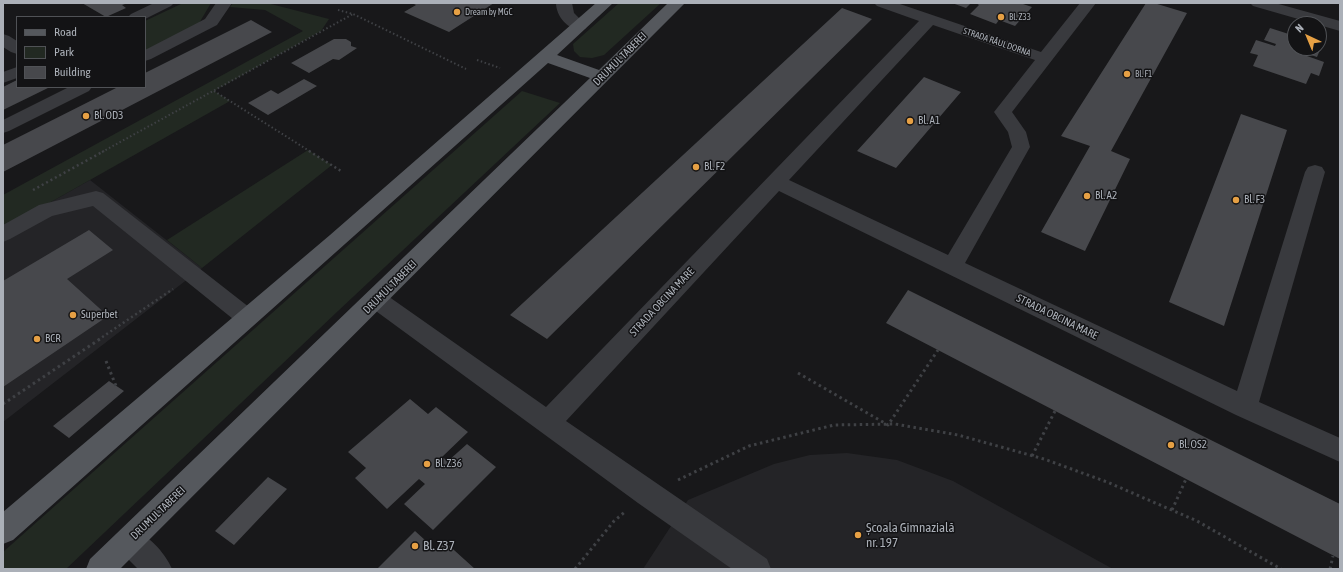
<!DOCTYPE html>
<meta charset="utf-8">
<style>
body{margin:0}
#map{position:relative;width:1343px;height:572px;overflow:hidden;background:#18181a;font-family:"Asap Condensed",sans-serif}
canvas{display:block}
.frame{position:absolute;inset:0;border:4px solid #abb0b8;pointer-events:none}
.legend{position:absolute;left:16px;top:16px;width:130px;height:72px;box-sizing:border-box;background:#131315;border:1px solid #505256;margin:0;padding:5px 7px;list-style:none;font-size:12px;color:#abb0b8}
.legend li{display:flex;align-items:center;gap:8px;height:20px}
.legend b{width:20px;border:1px solid #505256}
.north{position:absolute;left:1287px;top:16px;width:40px;height:40px;box-sizing:border-box;background:#131315;border:1px solid #505256;border-radius:50%;rotate:316deg;font-size:11px;font-weight:700;line-height:16px;text-align:center;color:#abb0b8}
.north::after{content:'';display:block;margin:auto;width:14px;height:18px;background:#e6a044;clip-path:polygon(50% 0,100% 100%,50% 72%,0 100%)}
</style>
<div id="map">
<canvas width="1343" height="572"></canvas>
<div class="frame"></div>
<ul class="legend">
<li><b style="height:5px;background:#55585d"></b>Road</li>
<li><b style="height:11px;background:#222922"></b>Park</li>
<li><b style="height:11px;background:#47484c"></b>Building</li>
</ul>
<div class="north">N</div>
</div>
<script>
const g = document.querySelector('canvas').getContext('2d');
g.lineJoin = 'round';
function fill(path, color) { g.fillStyle = color; g.fill(path, 'evenodd'); }
function trace(path, color, width, dash) { g.strokeStyle = color; g.lineWidth = width; g.lineCap = dash ? 'butt' : 'round'; g.setLineDash(dash || []); g.stroke(path); }
function label(font, color, halo, rows, align = 'center') {
  g.font = font + ' "Asap Condensed",sans-serif'; g.lineWidth = 3; g.setLineDash([]); g.textBaseline = 'middle'; g.strokeStyle = halo; g.fillStyle = color; for (const [text, x, y, turn = 0] of rows) {
    g.save(); g.translate(x, y); g.rotate((+turn || 0) * Math.PI / 180); g.textAlign = isNaN(turn) ? turn : align; if (halo) g.strokeText(text, 0, 0); g.fillText(text, 0, 0); g.restore();
  }
}
const built = new Path2D(`
 M90,180L202,268L3,422V229Z
 M847,453L897,460L953,481L1113,569H643L688,500L774,464L810,455Z`);
const green = new Path2D(`
 M183,3H211L198,25L145,52V21Z
 M233,3H267L329,19L321,31L214,91L230,101L3,229V195L303,31L265,10L230,7Z
 M619,3H661L604,55L592,58L580,57L574,51L573,44Z
 M522,91L560,103L338,311L66,569H3V552Z
 M308,150L332,165L202,268L167,240Z`);
const building = new Path2D(`
 M82,3H128L122,5L126,8L106,17Z
 M412,3H494L449,32L404,12L416,5Z
 M952,3H971L966,8Z
 M976,3H1020L1032,7L1015,26L999,20L996,24L970,14L979,5Z
 M1146,3H1154L1187,13L1111,151L1130,159L1085,251L1041,232L1090,146L1061,136Z
 M842,8L872,19L547,339L510,315Z
 M251,20L272,32L3,172V145L118,87H145V73Z
 M1270,28L1295,36V48H1319V44L1322,45L1317,57L1308,54L1307,56L1324,62L1319,76L1311,73L1306,84L1253,66L1258,55L1250,53L1256,40L1275,46L1276,44L1264,40Z
 M334,39H346L351,42V46L357,48L339,60L333,59L309,73L291,63Z
 M924,77L961,92L896,168L857,151Z
 M304,79L317,86L268,115L248,103L271,90L278,94Z
 M17,80V87H50L3,110V87Z
 M1241,114L1287,130L1224,326L1169,302Z
 M89,230L113,250L67,279L108,316L3,387V281Z
 M908,290L1340,504V559L886,323Z
 M109,381L124,391L69,438L53,426Z
 M410,399L428,414L436,407L468,432L442,457L448,461L467,444L496,467L433,530L404,504L425,484L419,479L387,509L355,478L366,468L348,452Z
 M268,477L287,489L234,545L215,531Z
 M415,531L436,550L444,541L475,569H377Z`);
const pathFar2 = new Path2D(`
 M338,10L353,14L466,69
 M477,60L500,68
 M214,91L311,152
 M102,152L353,14`);
const pathFar1 = new Path2D(`
 M309,151L341,171
 M33,190L104,151
 M98,340L173,289`);
const path = new Path2D(`
 M106,361L116,386
 M798,373L888,425L938,350
 M3,404L100,339
 M1032,456L1055,411
 M678,480L749,446L834,425L895,424L958,435L1044,459L1107,482L1197,521L1281,569
 M1172,510L1186,479
 M575,569L614,521L626,511
 M1330,569L1333,556`);
const minor = new Path2D(`
 M154,3H174L171,6L145,19V17H128L131,14Z
 M216,3H232L217,25L151,59L145,61V50L205,19Z
 M556,3H572L574,13L587,26L585,29C570,33 556,17 556,3Z
 M874,3H897L1041,52L1080,3H1096L1012,112L1026,132L1030,147L965,263L1237,391L1305,172L1308,167L1315,165L1322,167L1325,172L1259,402L1340,438V462L1236,415L779,191L566,421L767,559L771,569H732L638,503L369,306L366,300L369,294L377,291L385,294L546,407L919,21L877,6ZM933,25L1035,60L994,112L1008,132L1012,147L948,255L789,180Z
 M1250,3H1275L1340,21V31L1253,6Z
 M3,34L9,36L17,41V54L11,52L3,47Z
 M17,67V78L3,83V72Z
 M69,87H92L89,91L9,131L3,133V120Z
 M96,191L103,193L254,311L257,317L254,323L246,326L238,323L93,206L52,216L10,239L3,242V225L39,205Z
 M130,527C147,534 165,552 172,569H138L120,551L116,541L120,531Z`);
const major = new Path2D(`
 M596,3H613L557,55L599,70L668,3H685L120,569H86L90,559L590,78L548,63L13,540L3,544V512L330,235Z`);
const markers = [
 [457,12,4,"#e6a044"],
 [1001,17,4,"#e6a044"],
 [1127,74,4,"#e6a044"],
 [86,116,4,"#e6a044"],
 [910,121,4,"#e6a044"],
 [696,167,4,"#e6a044"],
 [1087,196,4,"#e6a044"],
 [1236,200,4,"#e6a044"],
 [73,315,4,"#e6a044"],
 [37,339,4,"#e6a044"],
 [1171,445,4,"#e6a044"],
 [427,464,4,"#e6a044"],
 [858,535,4,"#e6a044"],
 [415,546,4,"#e6a044"]
];
const farPoinames = [
 ["Dream by MGC",465,12],
 ["Bl. Z33",1009,17],
 ["Bl. F1",1135,74]
];
const farStreetnames = [
 ["STRADA RÂUL DORNA",997,42,19]
];
const streetNames = [
 ["DRUMUL TABEREI",620,59,-45],
 ["DRUMUL TABEREI",390,287,-45],
 ["STRADA OBCINA MARE",662,302,-47],
 ["STRADA OBCINA MARE",1057,317,26],
 ["DRUMUL TABEREI",158,513,-44]
];
const poiNames = [
 ["Bl. OD3",94,116],
 ["Bl. A1",918,121],
 ["Bl. F2",704,167],
 ["Bl. A2",1095,196],
 ["Bl. F3",1244,200],
 ["Superbet",81,315],
 ["BCR",45,339],
 ["Bl. OS2",1179,445],
 ["Bl. Z36",435,464]
];
const nearPoinames = [
 ["Școala Gimnazială",866,528],
 ["nr. 197",866,543],
 ["Bl. Z37",423,546]
];
fill(built, '#242427');
fill(green, '#222922');
fill(building, '#47484c');
trace(pathFar2, '#3f4145', 2, [1.5, 2.5]);
trace(pathFar1, '#3f4145', 2.5, [2, 3]);
trace(path, '#3f4145', 3, [2.5, 3.5]);
fill(minor, '#393a3e');
fill(major, '#55585d');
for (const [x, y, r, color] of markers) { const dot = new Path2D(); dot.arc(x, y, r, 0, 2 * Math.PI); g.fillStyle = color; g.fill(dot); trace(dot, '#131315', 1.5); }
label('9px', '#abb0b8', '#131315', farPoinames, 'left');
label('9px', '#abb0b8', '#131315', farStreetnames);
label('11px', '#abb0b8', '#131315', streetNames);
label('11px', '#abb0b8', '#131315', poiNames, 'left');
label('13px', '#abb0b8', '#131315', nearPoinames, 'left');
</script>
